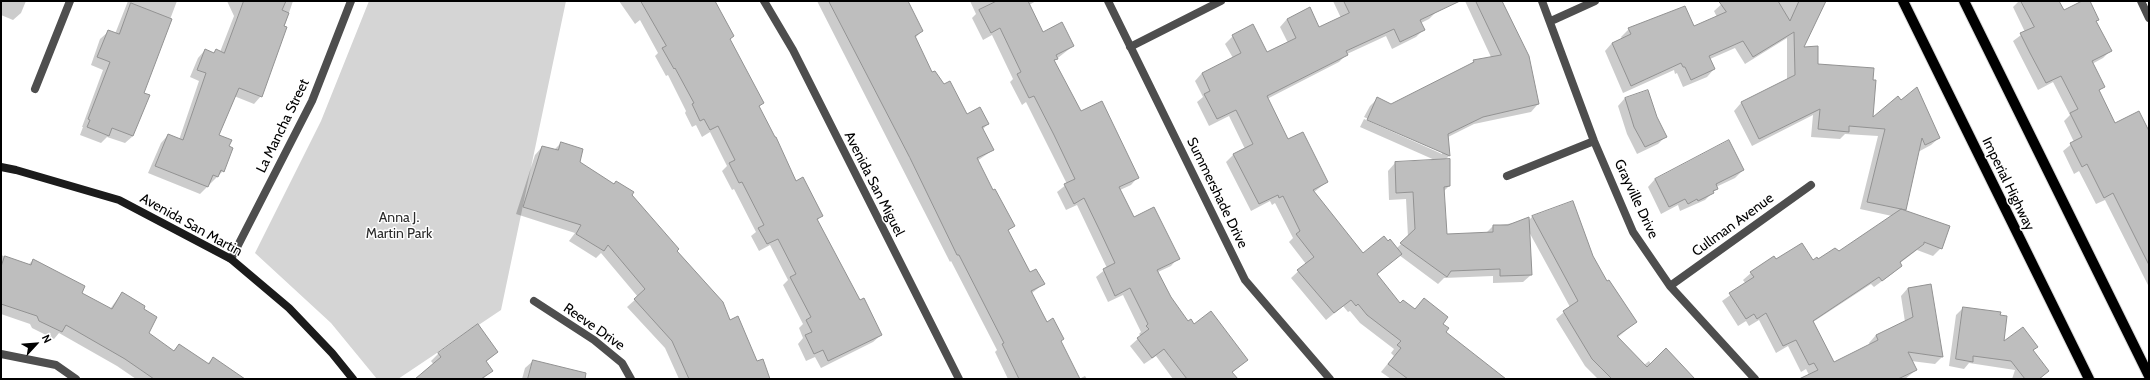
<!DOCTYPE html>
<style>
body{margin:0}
#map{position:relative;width:2150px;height:380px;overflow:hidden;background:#fff;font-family:Cabin,sans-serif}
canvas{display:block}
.frame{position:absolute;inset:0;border:2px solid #000;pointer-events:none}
.north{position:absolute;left:16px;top:324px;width:40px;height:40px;-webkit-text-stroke:3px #fff;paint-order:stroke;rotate:64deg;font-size:11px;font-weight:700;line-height:16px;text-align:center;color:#000}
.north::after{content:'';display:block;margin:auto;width:14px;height:18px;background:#000;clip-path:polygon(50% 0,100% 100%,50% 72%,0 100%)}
</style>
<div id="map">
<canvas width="2150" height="380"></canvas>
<div class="frame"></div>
<div class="north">N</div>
</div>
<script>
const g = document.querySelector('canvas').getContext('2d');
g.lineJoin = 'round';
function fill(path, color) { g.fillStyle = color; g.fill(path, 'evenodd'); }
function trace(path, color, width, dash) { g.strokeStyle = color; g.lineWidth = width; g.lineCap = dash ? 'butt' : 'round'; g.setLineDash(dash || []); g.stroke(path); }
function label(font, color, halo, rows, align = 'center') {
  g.font = font + ' Cabin,sans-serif'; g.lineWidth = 3; g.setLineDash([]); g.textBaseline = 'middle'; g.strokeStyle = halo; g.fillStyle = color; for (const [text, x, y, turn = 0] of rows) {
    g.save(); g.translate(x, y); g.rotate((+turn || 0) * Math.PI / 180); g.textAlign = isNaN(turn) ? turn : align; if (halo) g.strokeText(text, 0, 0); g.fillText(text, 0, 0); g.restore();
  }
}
const green = new Path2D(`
 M369,1H566L501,310L398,379H377L331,323L255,253L321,121Z`);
const shadow = new Path2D(`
 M1,1H26L21,13L13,20L1,15Z
 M128,1H177L142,93L148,95L133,136L125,143L107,137L101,143L80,135L83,127H82L103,70L91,65L100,39L108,32L115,34Z
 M227,1H293L261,96L254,104L234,96L218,136L223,171L200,194L148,173L161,143L168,135L179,140L199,81L190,77L198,58L205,50L213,54L216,50L220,52L234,16Z
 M619,1H713L729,40L762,103L759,107L796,182L821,216L817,221L860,301L881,335L873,342L821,368L815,357L806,361L798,344L803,338L799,328L803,324L783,285L788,280L770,245L759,251L751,236L756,232L734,189L732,190L722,171L727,166L710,132L702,137L696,125L692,127L685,113L686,111L668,75L666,76L655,56L658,53L640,20L635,24Z
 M817,1H896L922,31L915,38L932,73L966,115L988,124L982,130L993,150L977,161L992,192L1013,226L1008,231L1030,273L1043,284L1031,294L1079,379H1008L995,352L997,350L951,261L950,262Z
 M970,1H1036L1029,5L1042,33L1073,46L1054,61L1080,113L1138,177L1131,185L1120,190L1134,218L1178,258L1171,266L1158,272L1170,298L1188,323L1247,360L1232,373L1230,379H1173L1156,356L1144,364L1130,346L1141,336L1139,334L1141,332L1123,295L1108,302L1096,277L1107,268L1077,205L1066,210L1057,192L1067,184L1026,102L1022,105L1010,82L1013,79L992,35L983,40L972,18L976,14Z
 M1333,1H1437L1436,12L1429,19L1421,23L1424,29L1416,37L1392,49L1386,36L1347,54L1339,62L1267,99L1288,141L1327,182L1314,192L1363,254L1396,249L1408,237L1406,199L1389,200L1388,171L1395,163L1437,161L1360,127L1364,119L1442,154V152L1364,117L1370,106L1377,99L1391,105L1469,65L1474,61L1491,57L1465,1H1502L1528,56L1538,104L1531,112L1474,124L1448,137L1449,156L1444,161L1449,186L1443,192L1446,235L1486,233L1493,226L1528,221L1532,217L1592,257L1607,283L1636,322L1617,338L1644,365L1649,361L1651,364L1694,379H1598L1585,366L1556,319L1570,307L1528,230L1531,275L1523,282L1493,283V276L1444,278L1438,284L1399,255L1376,275L1400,304L1414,310L1424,300L1441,324L1444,333L1505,379H1391L1381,372L1394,356L1391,353L1394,349L1360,323L1350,311L1348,312L1343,306L1326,320L1291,278L1306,264L1289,242L1293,238L1275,203L1272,205L1270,201L1251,211L1226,162L1233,155L1245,149L1229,116L1209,126L1197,102L1203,97L1195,81L1202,73L1233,58L1225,44L1233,36L1267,53L1288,43L1280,27L1287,19L1319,28L1341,18Z
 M1725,1H1824L1803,48L1817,65L1872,119L1939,138L1931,145L1918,152L1904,211L1941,248L1933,256L1917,250L1900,263L1901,265L1893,273L1874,287L1871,284L1813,322L1834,363L1870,346L1869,343L1876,335L1905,322L1901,296L1908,288L1930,285L1942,357L1935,364L1911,361L1916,370L1905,379H1811L1806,369L1801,372L1788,346L1776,353L1759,320L1749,326L1746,321L1738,326L1722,301L1746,284L1743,280L1751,273L1776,260L1818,261L1840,252L1892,216L1860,209L1878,136L1845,134L1840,139L1811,137L1813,115L1752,146L1734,111L1741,103L1787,80V38L1745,64L1735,48L1710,59L1714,69L1707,77L1683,87L1677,73L1675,74L1674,70L1623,93L1605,51L1612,43L1622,39L1621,37L1629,29L1693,28L1717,17L1714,11Z
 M2019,1H2058L2063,11L2084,1H2089L2098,20L2096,22L2110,51L2103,58L2092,64L2103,87L2099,91L2114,124L2149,132V287L2105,200L2096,204L2079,171L2074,174L2063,151L2074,142L2064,121L2070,115L2053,82L2038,90L2013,41L2025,32L2013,7Z
 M1625,98L1656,117L1665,137L1658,144L1637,154L1627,134L1618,106Z
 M561,143L579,162L613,184L616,182L631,195L730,321L769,379H679L665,348L627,307L638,297L601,253L596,258L569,241L575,233L516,214L535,155L542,147L554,150Z
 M1743,170L1735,178L1716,187L1717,188L1705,200L1680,211L1678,205L1661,214L1648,187L1655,179Z
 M1,255L28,265L33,260L81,293L110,309L122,293L142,310L147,333L173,351L180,345L207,364L213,358L232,379H136L117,366L59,333L54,339L32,328L30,324L1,314Z
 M1963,308L2002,343L2036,347L2033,351L2048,371L2040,379H2012L2015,370L1969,363L1964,369L1949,366L1956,315Z
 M477,325L497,352L486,362L491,370L484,378L422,379L434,365L431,361L438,354Z
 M533,361L569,379H522L525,368Z
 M1085,376L1087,379H1079Z`);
const building = new Path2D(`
 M244,1H286L282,10L289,13L284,26L287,27L262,97L239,88L219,135L232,140L229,146L233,148L224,172L221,170L218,177L213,175L208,187L155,166L168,134L183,140L206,73L197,70L205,49L214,53L216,49L224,53Z
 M641,1H715L734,36L730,39L764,103L759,106L775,137H776L796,181L803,177L823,216L817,219L860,300L864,298L882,335L828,361L823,350L814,354L805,335L812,332L806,320L811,317L790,277L796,274L778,239L767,244L758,228L764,225L742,182L739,183L729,163L735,160L718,126L710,130L704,119L700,121L692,104L694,103L675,68L674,69L662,48L666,46Z
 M829,1H908L923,31L915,36L932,72L935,71L944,84L950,81L967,114L980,107L989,124L982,127L994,150L977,158L993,190L995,189L1015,226L1008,230L1030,272L1036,269L1045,284L1031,291L1047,322L1053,318L1064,339L1061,341L1080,379H1019L1002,344L1004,343L959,255H957L910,158Z
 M997,1H1028L1043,32L1062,22L1074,46L1056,55L1058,59L1054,60L1081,111L1102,101L1139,178L1119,187L1134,217L1154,207L1180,259L1157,270L1171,297L1188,321L1191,319L1194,324L1211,311L1248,360L1232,372L1238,379H1187L1164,349L1152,358L1137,338L1149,329L1146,326L1148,324L1130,288L1115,296L1103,269L1115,263L1100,231L1084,198L1074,204L1064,184L1075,179L1054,135L1034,96L1029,98L1017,74L1021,72L1000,28L991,33L979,10Z
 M1344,1H1460L1420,20L1425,30L1400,42L1394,29L1346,51L1348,55L1267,96L1288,139L1303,132L1328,182L1313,190L1363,253L1384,236L1388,241L1390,239L1402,254L1377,274L1400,303L1403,300L1415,309L1424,298L1448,317L1443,324L1449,328L1446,332L1506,379H1408L1388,364L1401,348L1397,345L1401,341L1367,315L1358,304L1356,306L1351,300L1334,313L1297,270L1314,257L1296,234L1300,231L1283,196L1279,198L1278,195L1259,204L1233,154L1253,144L1236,110L1217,119L1204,94L1210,91L1202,73L1241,53L1232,35L1253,24L1267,52L1296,38L1287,19L1310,7L1319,27L1349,13Z
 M1476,1H1502L1529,56L1539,104L1483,117L1448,134L1450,156L1367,120L1377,97L1391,104L1474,62L1473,60L1501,55Z
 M1719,1H1778L1790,21L1799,1H1826L1804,47L1818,46V64L1874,68L1873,80H1876L1873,117L1898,96L1901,100L1917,87L1940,138L1925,145L1922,138L1906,210L1901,209L1950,226L1942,249L1924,242V244L1900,262L1902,266L1882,281L1879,277L1813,321L1834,362L1878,340L1876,335L1913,317L1908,288L1931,284L1943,357L1908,352L1917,370L1898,379H1799L1818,370L1814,363L1809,365L1796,340L1783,346L1766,313L1757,319L1754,314L1746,319L1729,293L1754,277L1750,272L1774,256L1776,259L1802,243L1813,260L1817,257L1818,259L1835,248L1839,251L1901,209L1867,202L1885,129L1849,126V132L1818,129L1820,109L1759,139L1741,102L1795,75L1794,32L1753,57L1743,41L1709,56L1715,69L1691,80L1685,67H1683L1681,63L1631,86L1612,43L1631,34L1628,28L1685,6L1694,26L1726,12Z
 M2021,1H2059L2064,10L2082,1H2090L2099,20L2096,21L2112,51L2092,61L2105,87L2099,90L2115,123L2139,111L2149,131V265L2113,193L2104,198L2087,164L2082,167L2070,143L2082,137L2070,113L2078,109L2061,76L2046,83L2030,53L2020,33L2034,27Z
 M131,3L172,19L144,93L150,95L133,136L112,128L109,136L87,127L90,120L88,119L110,62L97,57L108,30L119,34Z
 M1648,90L1657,117L1667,137L1645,147L1634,127L1625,98Z
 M1729,140L1744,170L1716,184L1718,189L1713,191L1714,193L1698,201L1697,199L1688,204L1685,199L1669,207L1655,179Z
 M561,142L583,149L580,162L614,184L616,181L634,192L632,195L679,249L677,251L723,302L730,320L738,316L757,361L763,359L770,379H689L672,341L634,299L645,289L608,245L604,251L576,234L581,225L523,207L542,146L558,150Z
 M1450,159V186L1444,187L1447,234L1493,232V225H1508L1529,217L1532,275L1500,276V269L1451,271L1447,277L1400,243L1415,229L1413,192L1396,193L1395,162Z
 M1573,201L1593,256L1607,281L1609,280L1637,322L1617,336L1647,367L1666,348L1695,379H1612L1592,359L1563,311L1578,301L1532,216Z
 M5,256L31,265L33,259L85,286L82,293L112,309L122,292L145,306L144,309L157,317L149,333L174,351L179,344L209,364L213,357L245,379H154L125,359L66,325L62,332L39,321L37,316L1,304V267Z
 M1963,307L2001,312L2000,315L2007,316L2004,341L2023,327L2038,347L2033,350L2049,371L2039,379H2025L2011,361L1973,356V362L1956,359Z
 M478,324L498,352L486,361L493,371L481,379H415L441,357L438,353Z
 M533,360L586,373L585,379H528Z`);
const street = new Path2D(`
 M764,1L793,50L959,379
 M1108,1L1245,280L1330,379
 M1542,1L1594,141L1633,232L1670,286L1755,379
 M2141,1L2149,18
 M1551,21L1595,1
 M1130,47L1221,1
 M35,89L70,1
 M1507,176L1594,141
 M231,259L312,101L351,1
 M1670,286L1811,185
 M534,301L594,340L622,363L631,379
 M1,354L56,365L76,379`);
const secondary = new Path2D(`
 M1,167L16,170L119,200L231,259L289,308L332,353L353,379`);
const primary = new Path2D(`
 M1903,1L2089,379
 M1964,1L2149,376`);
const streetNames = [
 ["La Mancha Street",283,126,-64],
 ["Avenida San Miguel",874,184,63],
 ["Imperial Highway",2008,184,64],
 ["Summershade Drive",1217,193,64],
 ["Grayville Drive",1636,199,65],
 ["Avenida San Martin",191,225,29],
 ["Cullman Avenue",1733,225,-36],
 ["Reeve Drive",594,327,35]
];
const parkNames = [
 ["Anna J.",399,218],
 ["Martin Park",399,234]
];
fill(green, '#d5d5d5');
fill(shadow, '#0003');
fill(building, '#bebebe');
trace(building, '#929292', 1);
trace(primary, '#dbdbdb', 12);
trace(street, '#4e4e4e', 8);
trace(secondary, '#1b1b1b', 8);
trace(primary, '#000', 10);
label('14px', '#000', '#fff', streetNames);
label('14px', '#2c2c2c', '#fff', parkNames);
</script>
